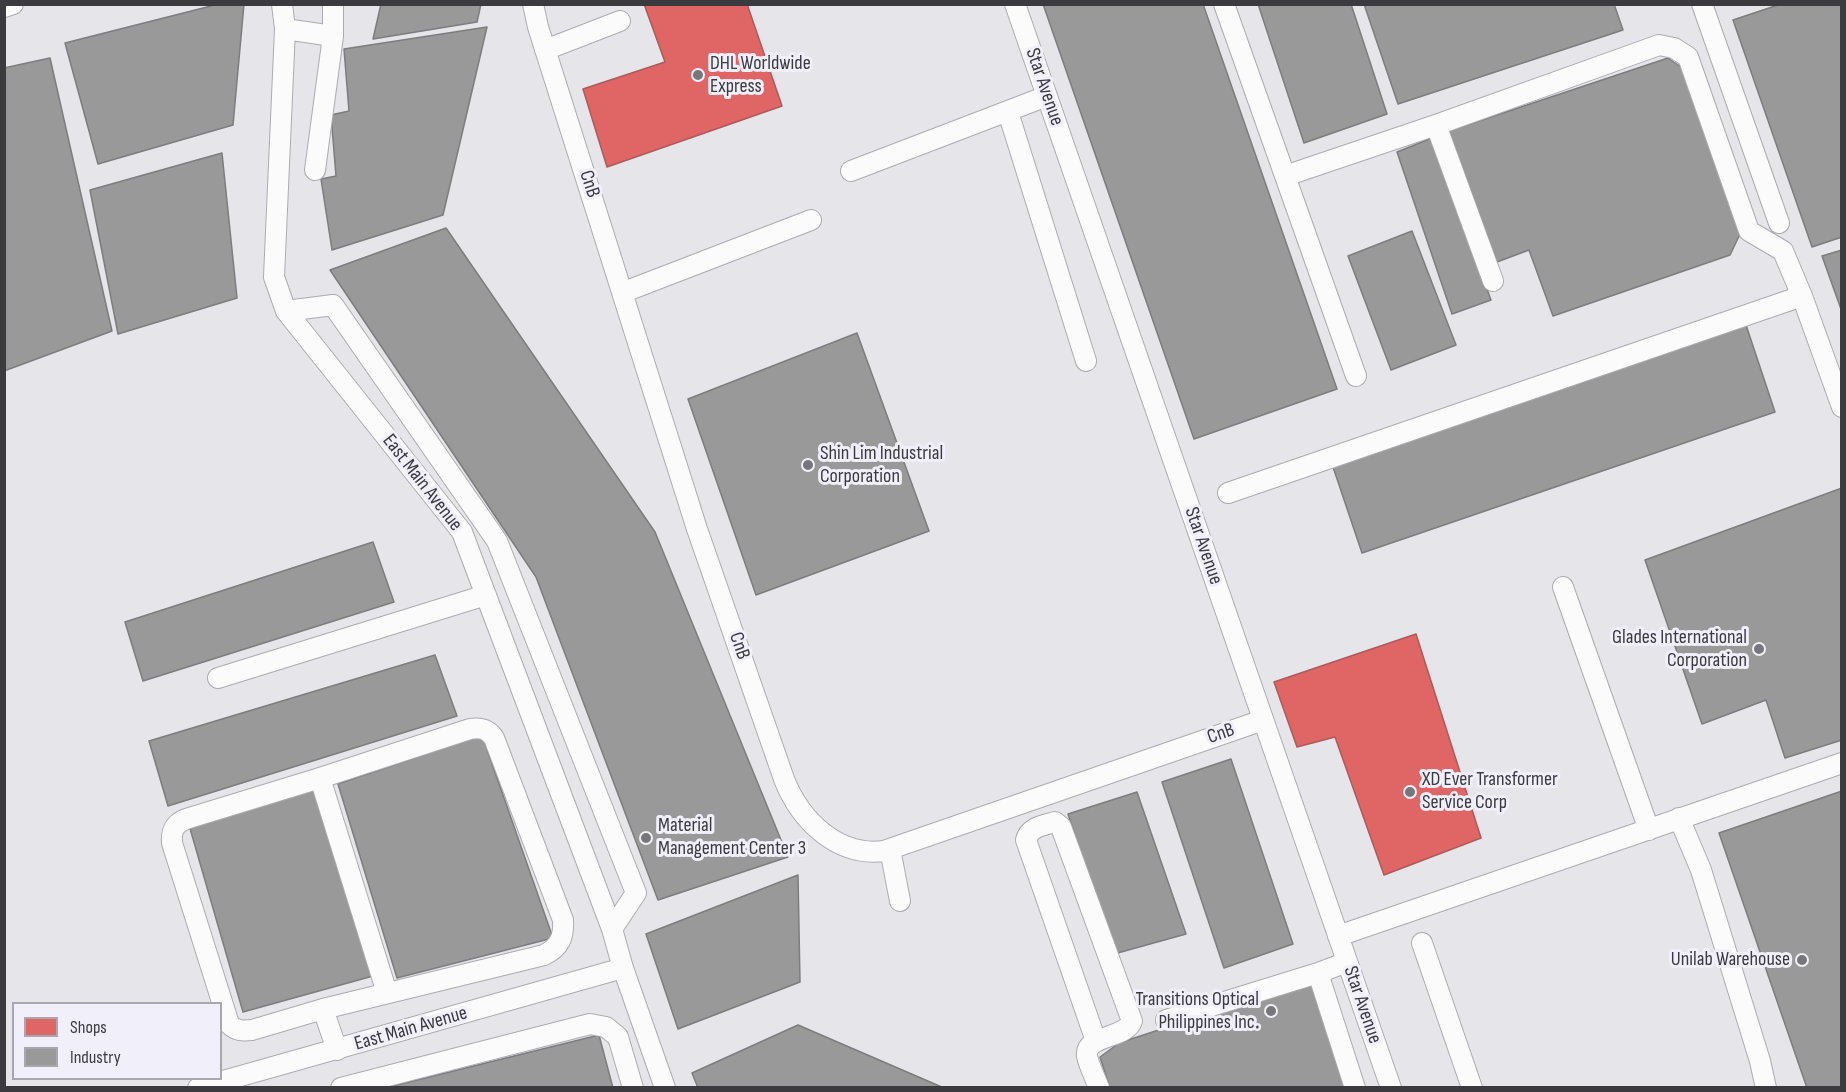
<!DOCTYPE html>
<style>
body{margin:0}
#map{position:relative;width:1846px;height:1092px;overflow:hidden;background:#e5e5ea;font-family:"Sofia Sans Condensed",sans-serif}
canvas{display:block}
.frame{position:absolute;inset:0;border:6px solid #3b3a3f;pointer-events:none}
.legend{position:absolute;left:12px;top:1002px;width:210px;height:78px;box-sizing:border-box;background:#f0effa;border:2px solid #a8a7af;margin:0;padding:8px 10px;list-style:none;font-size:18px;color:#3b3a3f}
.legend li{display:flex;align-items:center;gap:12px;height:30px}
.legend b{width:30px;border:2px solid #a8a7af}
</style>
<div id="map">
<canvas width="1846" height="1092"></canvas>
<div class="frame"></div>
<ul class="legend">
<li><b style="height:16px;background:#e06666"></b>Shops</li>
<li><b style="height:16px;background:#999"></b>Industry</li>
</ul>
</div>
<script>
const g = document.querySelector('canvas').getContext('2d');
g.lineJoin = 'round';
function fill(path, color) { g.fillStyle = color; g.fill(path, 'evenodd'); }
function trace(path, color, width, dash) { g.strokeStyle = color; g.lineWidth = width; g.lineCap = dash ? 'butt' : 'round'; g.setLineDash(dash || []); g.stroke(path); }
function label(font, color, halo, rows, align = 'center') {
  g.font = font + ' "Sofia Sans Condensed",sans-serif'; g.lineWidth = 6; g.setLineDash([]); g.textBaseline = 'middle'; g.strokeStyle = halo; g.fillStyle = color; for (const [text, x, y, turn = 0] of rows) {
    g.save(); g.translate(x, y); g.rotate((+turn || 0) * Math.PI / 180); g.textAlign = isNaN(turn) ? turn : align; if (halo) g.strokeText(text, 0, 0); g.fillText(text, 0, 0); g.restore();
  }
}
const shops = new Path2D(`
 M644,4H747L782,106L607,167L583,89L665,62Z
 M1416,634L1481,838L1384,875L1335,737L1297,747L1274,682Z`);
const industry = new Path2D(`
 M219,4H244L233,125L98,164L65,43Z
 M381,4H481L477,22L373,39Z
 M1043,4H1203L1337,389L1194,439Z
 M1258,4H1351L1387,114L1304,143Z
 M1364,4H1614L1623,30L1398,104Z
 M1781,4H1842V237L1812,247L1733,20Z
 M487,27L443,215L332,250L321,179L336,176L331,115L349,111L344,49Z
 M50,58L112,331L4,371V68Z
 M1668,58L1685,70L1742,230L1730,255L1553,316L1529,250L1497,262L1449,131Z
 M1432,138L1491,300L1452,314L1397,152Z
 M222,153L237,298L118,334L90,190Z
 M446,228L655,532L788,857L658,900L536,577L330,270Z
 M1412,231L1456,345L1391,370L1348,256Z
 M1842,250V312L1822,256Z
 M1746,325L1775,412L1362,553L1333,467Z
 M857,333L929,531L756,595L688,399Z
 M1842,488V740L1785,758L1766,700L1702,724L1645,560Z
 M373,542L394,602L143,681L125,622Z
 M435,655L457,716L168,806L149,741Z
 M482,735L553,938L397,978L338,784Z
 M1231,759L1293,944L1224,968L1162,782Z
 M315,785L373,976L243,1012L189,825Z
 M1842,791V1088H1807L1719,833Z
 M1137,792L1186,934L1114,954L1068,814Z
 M798,875L800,982L678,1029L646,934Z
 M1314,979L1352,1088H1110L1100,1057L1119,1043Z
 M798,1025L944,1088H698L692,1073Z
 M599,1035L613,1088H385Z`);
const minor = new Path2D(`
 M282,4L285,29L274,277L286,311L462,532L612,929L623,968L665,1088
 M533,4L538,27L697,529L784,779C800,820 837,857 884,851L1263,720
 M1015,4L1391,1088
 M1224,4L1356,376
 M1702,4L1779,223
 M4,7L13,4
 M285,29L333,36V4
 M545,50L620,21
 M1008,112L1086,361
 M1436,125L1493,281
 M315,170L333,36
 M851,171L1047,96
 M1285,176L1436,125L1659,45L1674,48L1688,57L1749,231L1783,251L1802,296L1842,407
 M624,292L811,220
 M286,311L333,305L497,541L636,893L612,929
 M1228,493L1802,296
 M1563,587L1649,830
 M218,678L486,595
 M320,778L387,993
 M1679,818L1701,870L1760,1061L1766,1088
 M890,849L900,901
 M1338,936L1842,763
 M1422,943L1472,1088
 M1318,973L1355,1088
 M323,1009L544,955C560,947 564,937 563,920L494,738C488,729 481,727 470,729L320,778L186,819C174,824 171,831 172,843L229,1024C236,1031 242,1031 252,1030L323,1009L337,1050
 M1166,1020L1318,973L1347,962
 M1096,1041L1026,840C1029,827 1044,825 1055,822L1061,827L1132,1021C1126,1039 1084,1035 1087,1056C1089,1066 1095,1077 1099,1088
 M198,1088L623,968
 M341,1088L590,1024L606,1027L618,1037L633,1088`);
const markers = [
 [698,75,6,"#76767b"],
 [808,465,6,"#76767b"],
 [1759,649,6,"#76767b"],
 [1410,792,6,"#76767b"],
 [646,838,6,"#76767b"],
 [1802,960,6,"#76767b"],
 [1271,1011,6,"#76767b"]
];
const poiNames = [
 ["DHL Worldwide",710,64],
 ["Express",710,87],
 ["Shin Lim Industrial",820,454],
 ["Corporation",820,477],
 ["Glades International",1747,638,"right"],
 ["Corporation",1747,661,"right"],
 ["XD Ever Transformer",1422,780],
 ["Service Corp",1422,803],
 ["Material",658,826],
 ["Management Center 3",658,849],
 ["Unilab Warehouse",1790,960,"right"],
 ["Transitions Optical",1259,1000,"right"],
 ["Philippines Inc.",1259,1023,"right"]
];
const streetNames = [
 ["Star Avenue",1044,87,71],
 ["CnB",589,184,72],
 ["East Main Avenue",422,483,52],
 ["Star Avenue",1203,546,71],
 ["CnB",739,646,71],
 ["CnB",1221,734,-19],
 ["Star Avenue",1362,1005,71],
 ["East Main Avenue",411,1029,-16]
];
fill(shops, '#e06666');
trace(shops, '#ae595a', 1.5);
fill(industry, '#999');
trace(industry, '#7d7c7e', 1.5);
trace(minor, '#acabb0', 22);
trace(minor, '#fbfbfc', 20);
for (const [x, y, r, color] of markers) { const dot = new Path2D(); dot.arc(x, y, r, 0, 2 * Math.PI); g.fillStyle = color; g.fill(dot); trace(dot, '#f0effa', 2); }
label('20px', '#3b3a3f', '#f0effa', poiNames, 'left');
label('20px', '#3b3a3f', '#f0effa', streetNames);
</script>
